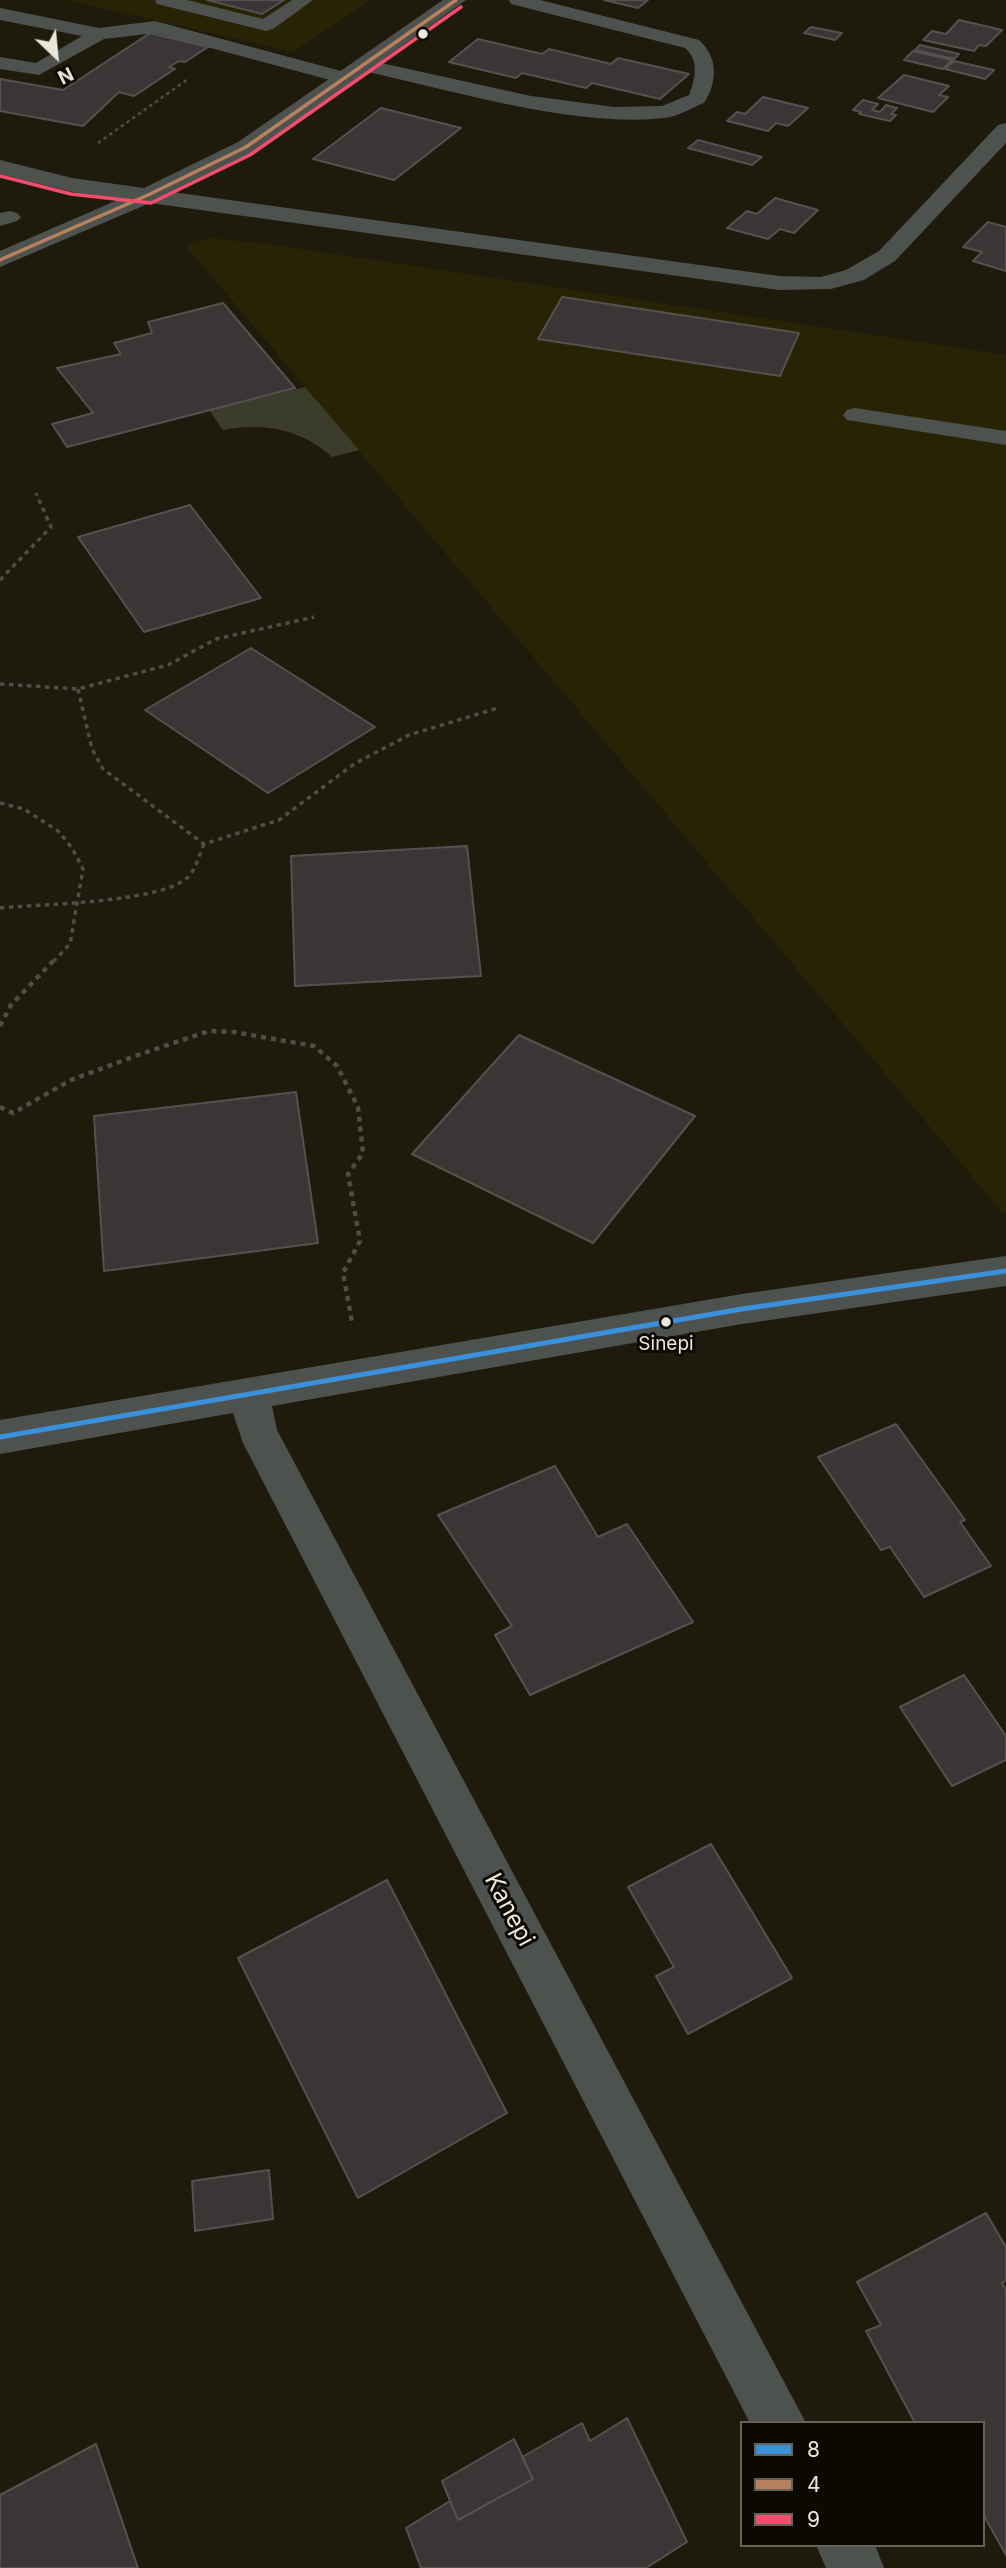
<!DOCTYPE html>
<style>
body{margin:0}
#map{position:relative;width:1006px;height:2568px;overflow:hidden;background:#1e1b0d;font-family:Inter,sans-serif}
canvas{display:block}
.legend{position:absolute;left:740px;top:2421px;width:245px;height:126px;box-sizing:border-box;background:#0b0902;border:2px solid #656258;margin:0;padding:9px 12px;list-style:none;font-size:21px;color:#ebe7d9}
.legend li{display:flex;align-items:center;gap:14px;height:35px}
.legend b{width:35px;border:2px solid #656258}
.north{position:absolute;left:21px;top:21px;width:70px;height:70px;-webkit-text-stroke:5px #0b0902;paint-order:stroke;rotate:154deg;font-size:19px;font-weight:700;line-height:28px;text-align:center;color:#ebe7d9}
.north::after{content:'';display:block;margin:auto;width:24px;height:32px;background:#ebe7d9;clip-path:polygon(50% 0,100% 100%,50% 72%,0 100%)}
</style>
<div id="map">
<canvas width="1006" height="2568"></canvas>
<ul class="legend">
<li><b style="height:9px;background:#3a90db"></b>8</li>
<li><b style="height:9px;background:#b6815c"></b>4</li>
<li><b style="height:9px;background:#f44d6c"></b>9</li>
</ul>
<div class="north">N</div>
</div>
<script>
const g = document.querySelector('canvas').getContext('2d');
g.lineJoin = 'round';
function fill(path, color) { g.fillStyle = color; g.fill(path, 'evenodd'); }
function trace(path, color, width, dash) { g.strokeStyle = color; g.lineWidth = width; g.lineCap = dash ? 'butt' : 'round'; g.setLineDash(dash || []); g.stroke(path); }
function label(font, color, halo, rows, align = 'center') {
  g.font = font + ' Inter,sans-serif'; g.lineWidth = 6; g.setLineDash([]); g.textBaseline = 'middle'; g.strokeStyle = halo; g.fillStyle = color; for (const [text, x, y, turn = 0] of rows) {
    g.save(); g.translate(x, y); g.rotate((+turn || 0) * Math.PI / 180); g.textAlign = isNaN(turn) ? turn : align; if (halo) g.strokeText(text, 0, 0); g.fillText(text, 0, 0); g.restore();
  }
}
const built = new Path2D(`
 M67,0H371L293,52Z
 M210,238L268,244L1006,355V1213H1003L186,246Z`);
const green = new Path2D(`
 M305,387L359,450L332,457C302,429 263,422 223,430L209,410Z`);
const building = new Path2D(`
 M207,0H284L262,14Z
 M604,0H648L638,8Z
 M959,20L1002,30L986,46L979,45L974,51L923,40L932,31L946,34Z
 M811,27L842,33L835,40L804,33Z
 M150,33L208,47L185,62L179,61L169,67L175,69L134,96L119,92L83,126L0,111V79L63,90Z
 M478,39L542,54L549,49L611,64L618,58L689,74L660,99L592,83L586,88L522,73L516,78L449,62Z
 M920,45L959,54L954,59L915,50Z
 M913,51L952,60L943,69L904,60Z
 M954,61L994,70L985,79L945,69Z
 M904,75L949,86L939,95L948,97L933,112L878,98Z
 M763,97L808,108L788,126L776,123L768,131L727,121L737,112L745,114Z
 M863,100L878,104L872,110L880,112L886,105L897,108L891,114L896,115L890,121L859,114L861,112L853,110Z
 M381,108L461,128L394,180L313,159Z
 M698,140L762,157L752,165L688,148Z
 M775,198L818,210L794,233L780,229L768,239L727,228L747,211L757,214Z
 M988,222L1006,227V271L973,261L982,252L963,247Z
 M562,297L799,333L780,376L538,339Z
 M223,303L295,388L67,447L52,424L93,413L57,368L121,354L114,343L152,333L148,322Z
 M190,505L261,598L144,632L78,537Z
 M251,648L375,727L268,793L145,710Z
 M467,846L481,976L295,986L291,856Z
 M519,1035L695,1116L593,1243L412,1154Z
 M296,1092L318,1243L104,1271L94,1116Z
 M896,1424L965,1520L960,1522L991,1566L924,1597L890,1547L881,1550L818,1457Z
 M555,1466L598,1537L627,1524L693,1622L530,1695L495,1635L512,1626L438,1515Z
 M964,1675L1006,1736V1760L952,1786L900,1707Z
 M711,1844L792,1978L688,2034L656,1976L674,1967L628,1887Z
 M387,1880L507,2113L358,2198L238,1958Z
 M269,2170L273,2219L195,2231L192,2181Z
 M986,2213L1006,2247V2280L1002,2283L1006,2290V2555L983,2514V2423H915L866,2331L881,2325L857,2282Z
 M627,2418L687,2542L646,2568H421L406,2528L450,2501L458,2520L533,2479L522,2457L582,2423L590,2441Z
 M514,2439L533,2479L458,2520L442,2481Z
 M96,2444L138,2568H0V2495Z`);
const pathFar2 = new Path2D(`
 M98,143L188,79`);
const pathFar1 = new Path2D(`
 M0,580L51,527L36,493
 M0,684L78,689L168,665L216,639L314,617
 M78,689L92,749L103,769L204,844L279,820L354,764L409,735L498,708
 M0,803L24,809L58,831L72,848L83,869L70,944L54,961
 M0,908C41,904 158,903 187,878C196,870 199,855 204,844`);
const path = new Path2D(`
 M0,1026L11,1005L55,959
 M0,1107L13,1113L71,1080L138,1055L209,1031L234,1032L314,1046L337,1066L358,1107L363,1153L348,1174L360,1241L343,1273L352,1322`);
const service = new Path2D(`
 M155,0H187L263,19L292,0H313L273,29L266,31L157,4Z
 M509,0H540L699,40C718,57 718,82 704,103C691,108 677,117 664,118C574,128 452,90 363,71L353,65L363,59L531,96L614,107L662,106L689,95C695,79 700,61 685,48L511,4Z
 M0,8L99,28L155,21L352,74L355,78L345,84L155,33L104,39L39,75L0,69V57L36,63L82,36L0,20Z
 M10,211L17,213L21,217L17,221L0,226V213Z
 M855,408L1006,431V445L847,420L843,415L847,410Z`);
const minor = new Path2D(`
 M443,0H466L254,152L172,192L779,276L821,277L846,270L879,251L998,125L1006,123V143L895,261L864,280L831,289L779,290L150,203L0,267V251L120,199L72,192L0,174V160L72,178L144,188L238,142Z
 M1006,1256V1286L742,1324L272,1406L277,1430L806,2423H750L243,1443L233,1413L0,1454V1420L742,1294Z
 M816,2545H875L884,2568H826Z`);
const bus1 = new Path2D(`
 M0,1437L742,1309L1006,1271`);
const bus2 = new Path2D(`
 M0,260L148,195L246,147L456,0`);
const bus3 = new Path2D(`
 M0,176L71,194L151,203L250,155L461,7`);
const markers = [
 [423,34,6,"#ebe7d9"],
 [666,1322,6,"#ebe7d9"]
];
const busNames = [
 ["Sinepi",666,1344]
];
const nearStreetnames = [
 ["Kanepi",509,1910,62]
];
fill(built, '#292305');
fill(green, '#3b3d2a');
fill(building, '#3a3636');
trace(building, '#545150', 2);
trace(pathFar2, '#4d4e4a', 2.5, [3.5, 3.5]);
trace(pathFar1, '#4d4e4a', 3.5, [4.5, 4.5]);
trace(path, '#4d4e4a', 4.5, [5, 5]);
fill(service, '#4e524f');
fill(minor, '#4e524f');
trace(bus1, '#3a90db', 5);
trace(bus2, '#b6815c', 3.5);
trace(bus3, '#f44d6c', 3.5);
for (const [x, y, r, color] of markers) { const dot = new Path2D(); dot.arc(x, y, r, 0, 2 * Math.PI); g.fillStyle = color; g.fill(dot); trace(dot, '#0b0902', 2.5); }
label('19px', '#ebe7d9', '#0b0902', busNames);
label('24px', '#ebe7d9', '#0b0902', nearStreetnames);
</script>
